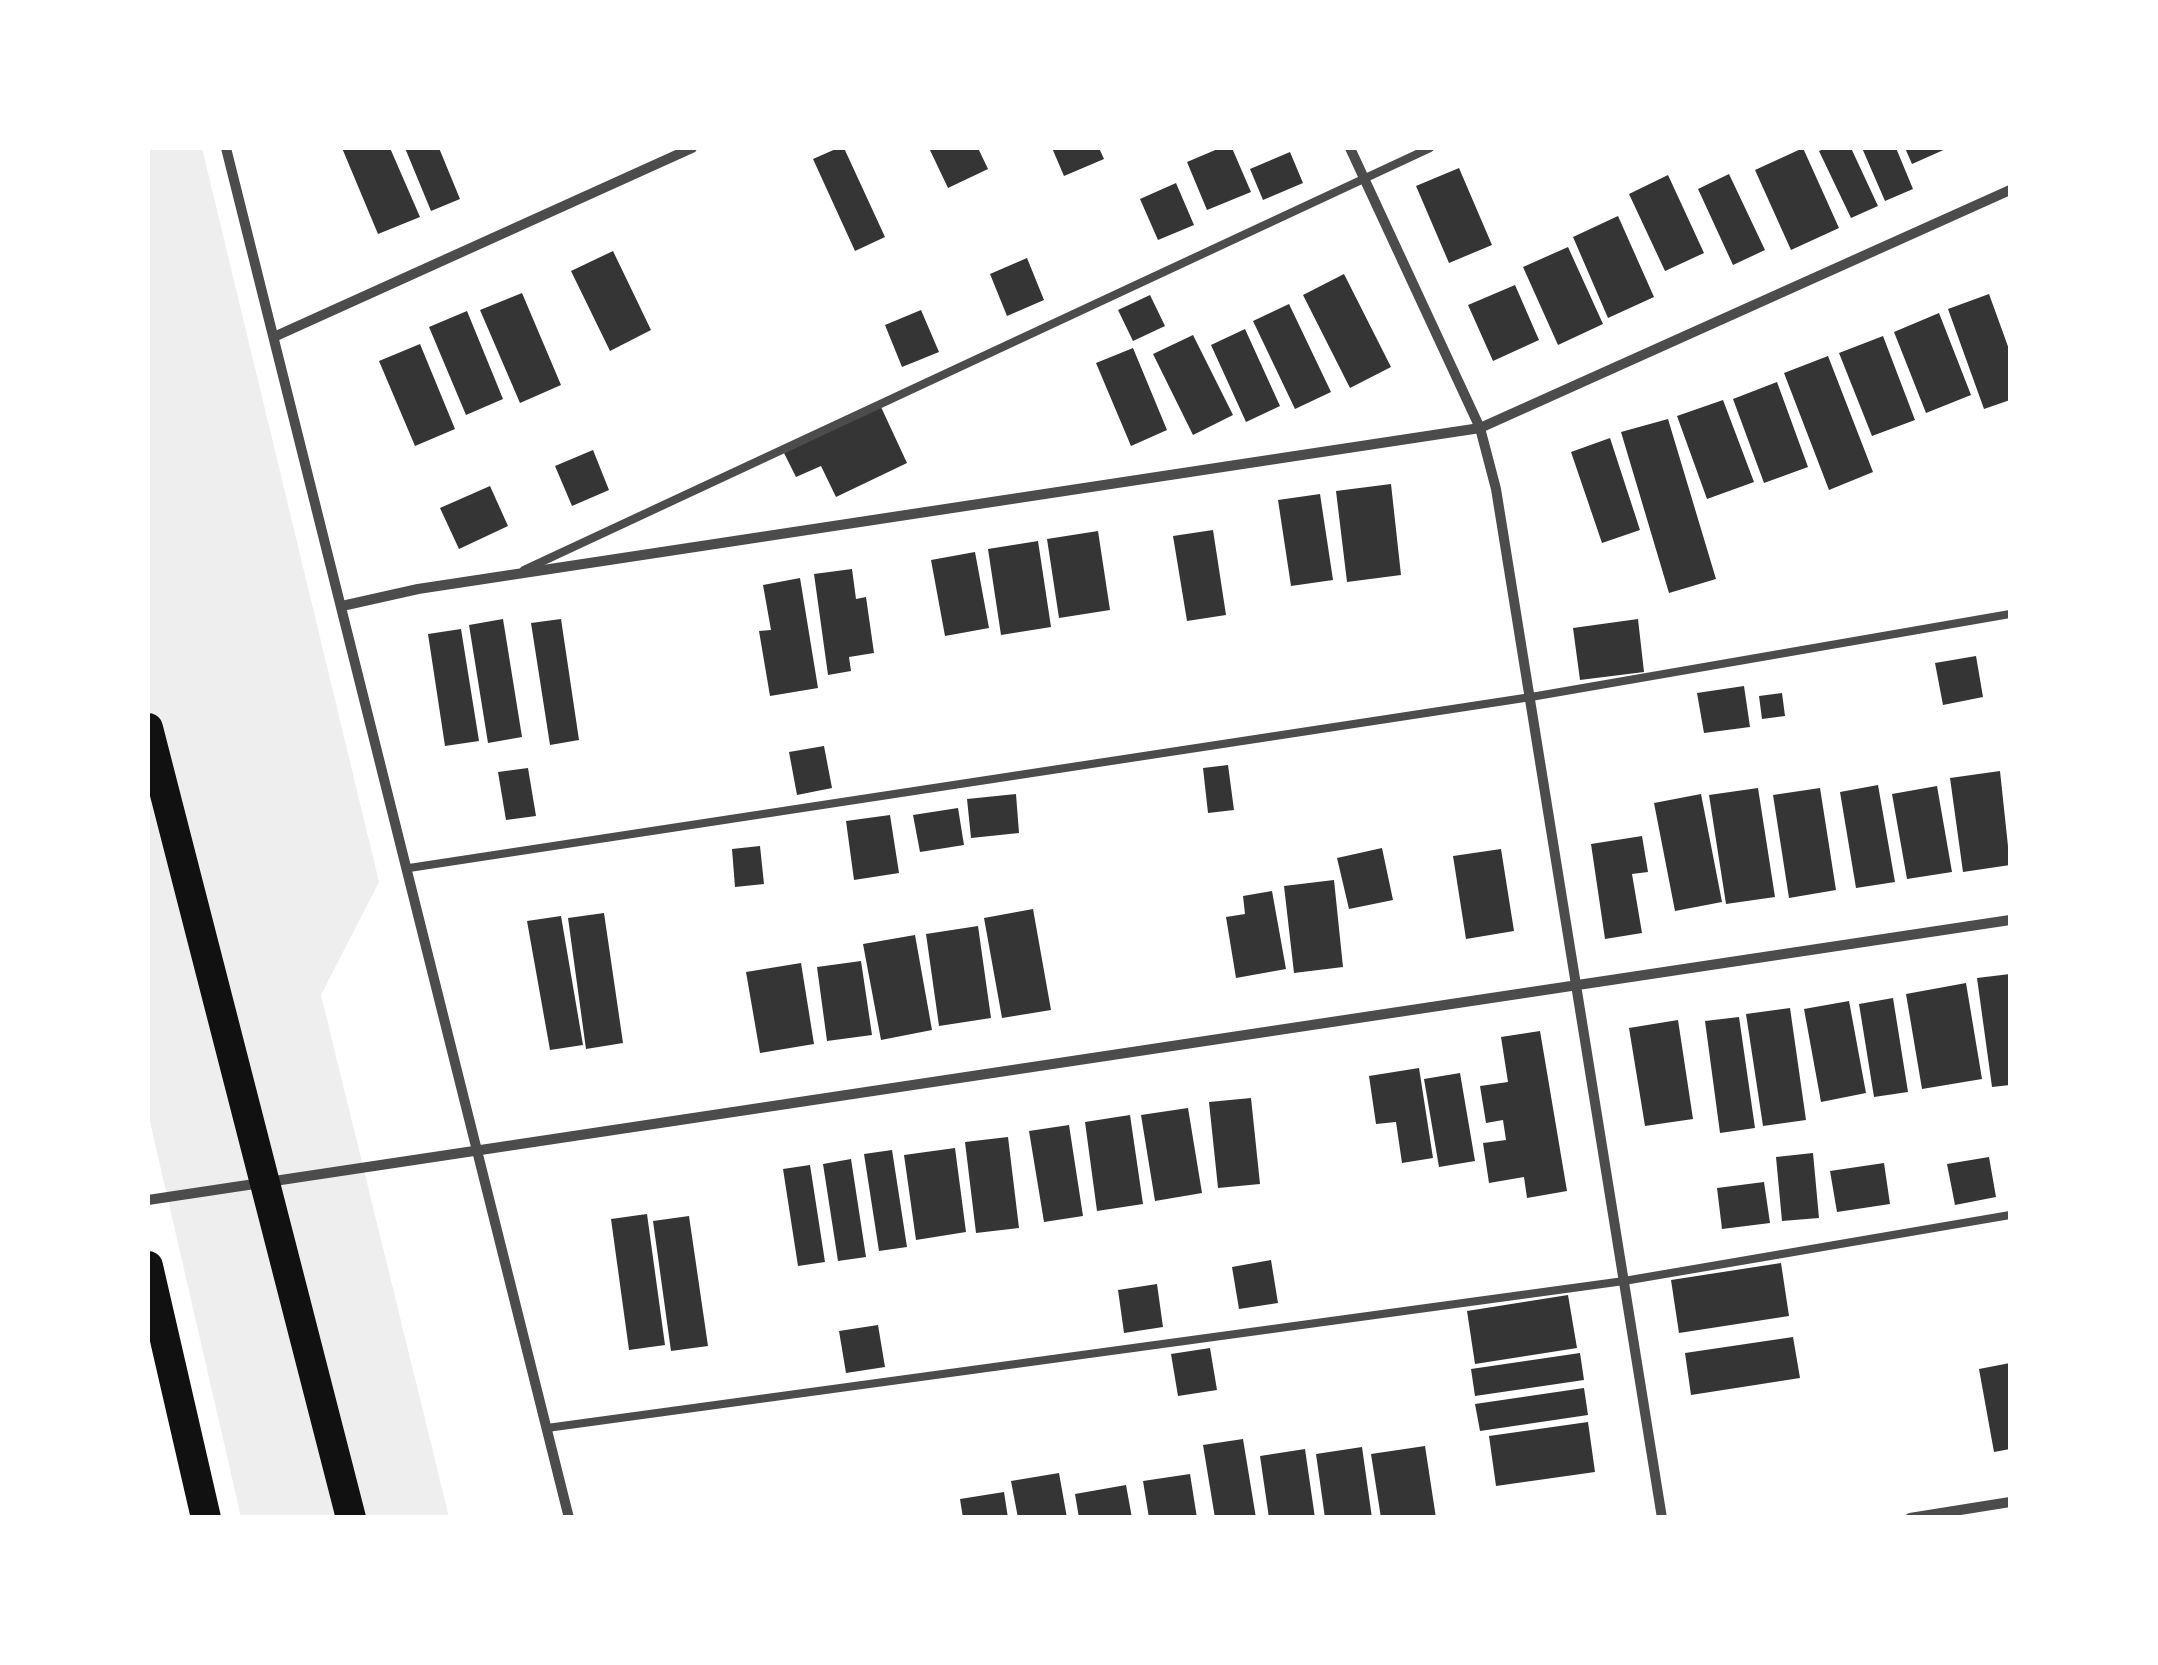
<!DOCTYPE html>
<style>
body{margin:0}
#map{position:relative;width:2158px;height:1665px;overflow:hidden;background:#fff;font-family:"Titillium Web",sans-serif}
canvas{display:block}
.frame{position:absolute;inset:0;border:150px solid #fff;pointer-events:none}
</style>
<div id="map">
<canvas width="2158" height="1665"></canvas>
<div class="frame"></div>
</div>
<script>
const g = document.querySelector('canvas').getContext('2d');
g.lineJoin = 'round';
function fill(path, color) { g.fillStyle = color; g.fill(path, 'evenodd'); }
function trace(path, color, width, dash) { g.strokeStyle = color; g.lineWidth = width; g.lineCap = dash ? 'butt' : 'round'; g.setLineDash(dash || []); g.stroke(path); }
const green = new Path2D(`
 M148,148H202L379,882L321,995L449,1517H241L148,1113Z`);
const building = new Path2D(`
 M342,148H390L420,217L378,234Z
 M405,148H439L460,199L431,211Z
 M838,148H844L885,237L855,251L813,159Z
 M929,148H978L988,169L948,188Z
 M1052,148H1099L1104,159L1064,176Z
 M1220,148H1232L1251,192L1207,210L1187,162Z
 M1803,148L1839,228L1791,250L1755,170Z
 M1826,148H1851L1878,206L1851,218L1819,151Z
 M1862,148H1896L1913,189L1885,201Z
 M1905,148H1948L1912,164Z
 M1290,152L1303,183L1263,200L1250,169Z
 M1459,168L1492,245L1449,263L1416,186Z
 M1729,174L1765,250L1733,265L1698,189Z
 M1668,175L1704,253L1665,271L1629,194Z
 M1176,183L1194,225L1158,240L1140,199Z
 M1618,216L1654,297L1608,318L1573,237Z
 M1568,247L1603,324L1558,345L1523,267Z
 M613,251L651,330L610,351L571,271Z
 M1027,258L1044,300L1007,316L990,274Z
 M1344,274L1391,367L1350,388L1303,295Z
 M1515,285L1539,340L1493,361L1468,305Z
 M522,293L561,385L520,403L480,310Z
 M1989,294L2010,352V400L1984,409L1948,309Z
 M1150,295L1165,326L1133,341L1118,310Z
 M1289,304L1331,392L1295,409L1253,321Z
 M921,310L939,352L902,367L885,325Z
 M467,311L503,399L466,415L429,327Z
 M1939,313L1971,395L1926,413L1894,332Z
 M1245,329L1280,406L1246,422L1211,345Z
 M1193,335L1233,415L1193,435L1153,354Z
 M1883,336L1915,420L1872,436L1839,353Z
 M420,344L455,429L415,446L379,361Z
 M1133,348L1167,430L1131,446L1096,363Z
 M1828,356L1873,472L1829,490L1784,373Z
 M1777,382L1808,467L1764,483L1733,399Z
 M1723,400L1754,482L1707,499L1677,416Z
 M881,407L907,463L836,497L821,466L796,477L784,453Z
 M1668,419L1716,579L1669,593L1621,432Z
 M1610,438L1640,530L1602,543L1571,452Z
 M593,450L609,490L572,506L555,466Z
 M1391,484L1401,575L1347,582L1336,491Z
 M490,486L508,526L459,549L440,508Z
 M1320,494L1333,580L1291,586L1278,500Z
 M1213,530L1226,615L1187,621L1173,536Z
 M1098,531L1110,610L1059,618L1047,539Z
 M1038,541L1051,627L1001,635L988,549Z
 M975,552L989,628L945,636L931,560Z
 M852,569L856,599L866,597L874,653L849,657L851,671L828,675L814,574Z
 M800,578L818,688L770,696L759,631L771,630L763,585Z
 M503,619L522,737L488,743L469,625Z
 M561,619L579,740L550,745L531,623Z
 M1638,619L1644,672L1580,680L1573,628Z
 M461,629L479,741L445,746L428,634Z
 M1976,656L1983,697L1943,705L1935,663Z
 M1744,686L1750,727L1704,733L1697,693Z
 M1782,693L1785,716L1762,719L1759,696Z
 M824,746L832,788L797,795L789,752Z
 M1228,765L1234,810L1208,813L1203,768Z
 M528,768L536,816L506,820L498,772Z
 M2000,771L2010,865L1963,872L1950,778Z
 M1878,785L1895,882L1856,888L1840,792Z
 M1937,786L1952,872L1907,879L1892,794Z
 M1758,788L1775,897L1726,904L1709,795Z
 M1820,788L1836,890L1789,898L1773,795Z
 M1016,794L1019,833L971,838L967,799Z
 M1701,794L1722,902L1675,911L1654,803Z
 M958,808L964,845L920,852L913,815Z
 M890,815L899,873L854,880L846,821Z
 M1642,836L1648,872L1632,874L1642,933L1605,939L1591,844Z
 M760,846L764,884L735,887L732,849Z
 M1382,848L1393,900L1349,909L1337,858Z
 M1501,849L1514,931L1466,939L1453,856Z
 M1334,880L1343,967L1294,973L1284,886Z
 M1272,891L1286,969L1236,978L1226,917L1245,914L1243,896Z
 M1033,909L1051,1010L1002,1018L984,918Z
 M604,913L623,1043L586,1049L568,918Z
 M561,916L583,1045L550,1050L527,921Z
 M978,926L991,1018L939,1026L926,934Z
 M915,935L932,1030L881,1040L863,944Z
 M861,961L872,1035L827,1041L817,967Z
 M801,963L814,1044L760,1053L746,972Z
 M2010,974V1085L1992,1087L1977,978Z
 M1966,983L1982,1079L1922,1089L1906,994Z
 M1893,998L1908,1092L1874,1097L1859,1004Z
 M1849,1001L1866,1093L1821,1102L1804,1009Z
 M1790,1008L1806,1120L1763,1126L1746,1014Z
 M1739,1017L1755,1128L1720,1133L1705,1021Z
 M1678,1020L1693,1119L1645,1126L1629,1028Z
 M1540,1031L1567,1191L1527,1198L1524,1177L1489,1183L1483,1143L1506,1140L1503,1120L1486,1123L1480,1086L1508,1082L1501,1037Z
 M1419,1068L1433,1158L1402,1163L1396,1122L1376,1124L1369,1076Z
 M1460,1073L1475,1161L1439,1167L1424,1079Z
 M1251,1098L1260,1184L1218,1188L1209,1102Z
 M1188,1108L1202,1193L1155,1201L1141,1115Z
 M1130,1115L1143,1204L1097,1211L1085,1122Z
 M1069,1125L1083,1216L1044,1222L1029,1131Z
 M1008,1137L1019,1228L976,1233L965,1142Z
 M955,1148L966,1232L916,1240L904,1155Z
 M892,1150L907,1247L879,1251L864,1154Z
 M1813,1153L1819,1218L1782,1221L1776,1157Z
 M1989,1157L1996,1197L1955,1205L1947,1164Z
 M851,1159L866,1257L838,1261L823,1164Z
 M1884,1163L1890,1204L1837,1212L1830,1171Z
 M810,1165L825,1262L798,1266L783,1169Z
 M1764,1182L1770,1223L1722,1229L1717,1188Z
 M647,1214L665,1345L629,1350L611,1219Z
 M689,1216L708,1346L671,1351L653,1221Z
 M1271,1260L1278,1303L1239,1309L1232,1267Z
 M1781,1263L1789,1316L1679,1333L1671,1280Z
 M1157,1284L1163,1327L1124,1333L1118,1290Z
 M1568,1295L1577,1348L1475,1364L1467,1311Z
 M878,1325L885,1367L846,1373L839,1331Z
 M1793,1337L1800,1378L1691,1395L1685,1353Z
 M1210,1348L1217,1390L1178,1396L1171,1354Z
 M1580,1353L1584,1380L1475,1396L1471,1369Z
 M2010,1363V1449L1994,1452L1979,1369Z
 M1584,1388L1588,1415L1480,1431L1475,1404Z
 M1588,1422L1595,1472L1496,1486L1489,1436Z
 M1243,1439L1256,1518H1215L1203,1445Z
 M1425,1446L1436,1518H1381L1371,1454Z
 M1362,1447L1372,1518H1325L1316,1454Z
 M1305,1449L1315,1518H1269L1260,1456Z
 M1059,1473L1067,1518H1018L1011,1481Z
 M1190,1474L1197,1518H1149L1143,1481Z
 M1126,1485L1132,1518H1079L1075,1494Z
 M1004,1492L1008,1518H963L960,1499Z`);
const service = new Path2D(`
 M524,570L1430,148
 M409,868L1531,697L2010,614
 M547,1428L1624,1281L2010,1215`);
const minor = new Path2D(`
 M226,148L569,1518
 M1350,148L1480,428L1496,489L1662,1518
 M276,336L692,148
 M342,606L418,589L1480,428L2010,190
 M148,1200L2010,920
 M1910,1518L2010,1502`);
const motorway = new Path2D(`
 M148,728L351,1518
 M148,1266L206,1518`);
fill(green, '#eee');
fill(building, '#353535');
trace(service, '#4c4c4c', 8);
trace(minor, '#4c4c4c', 10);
trace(motorway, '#111', 30);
</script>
